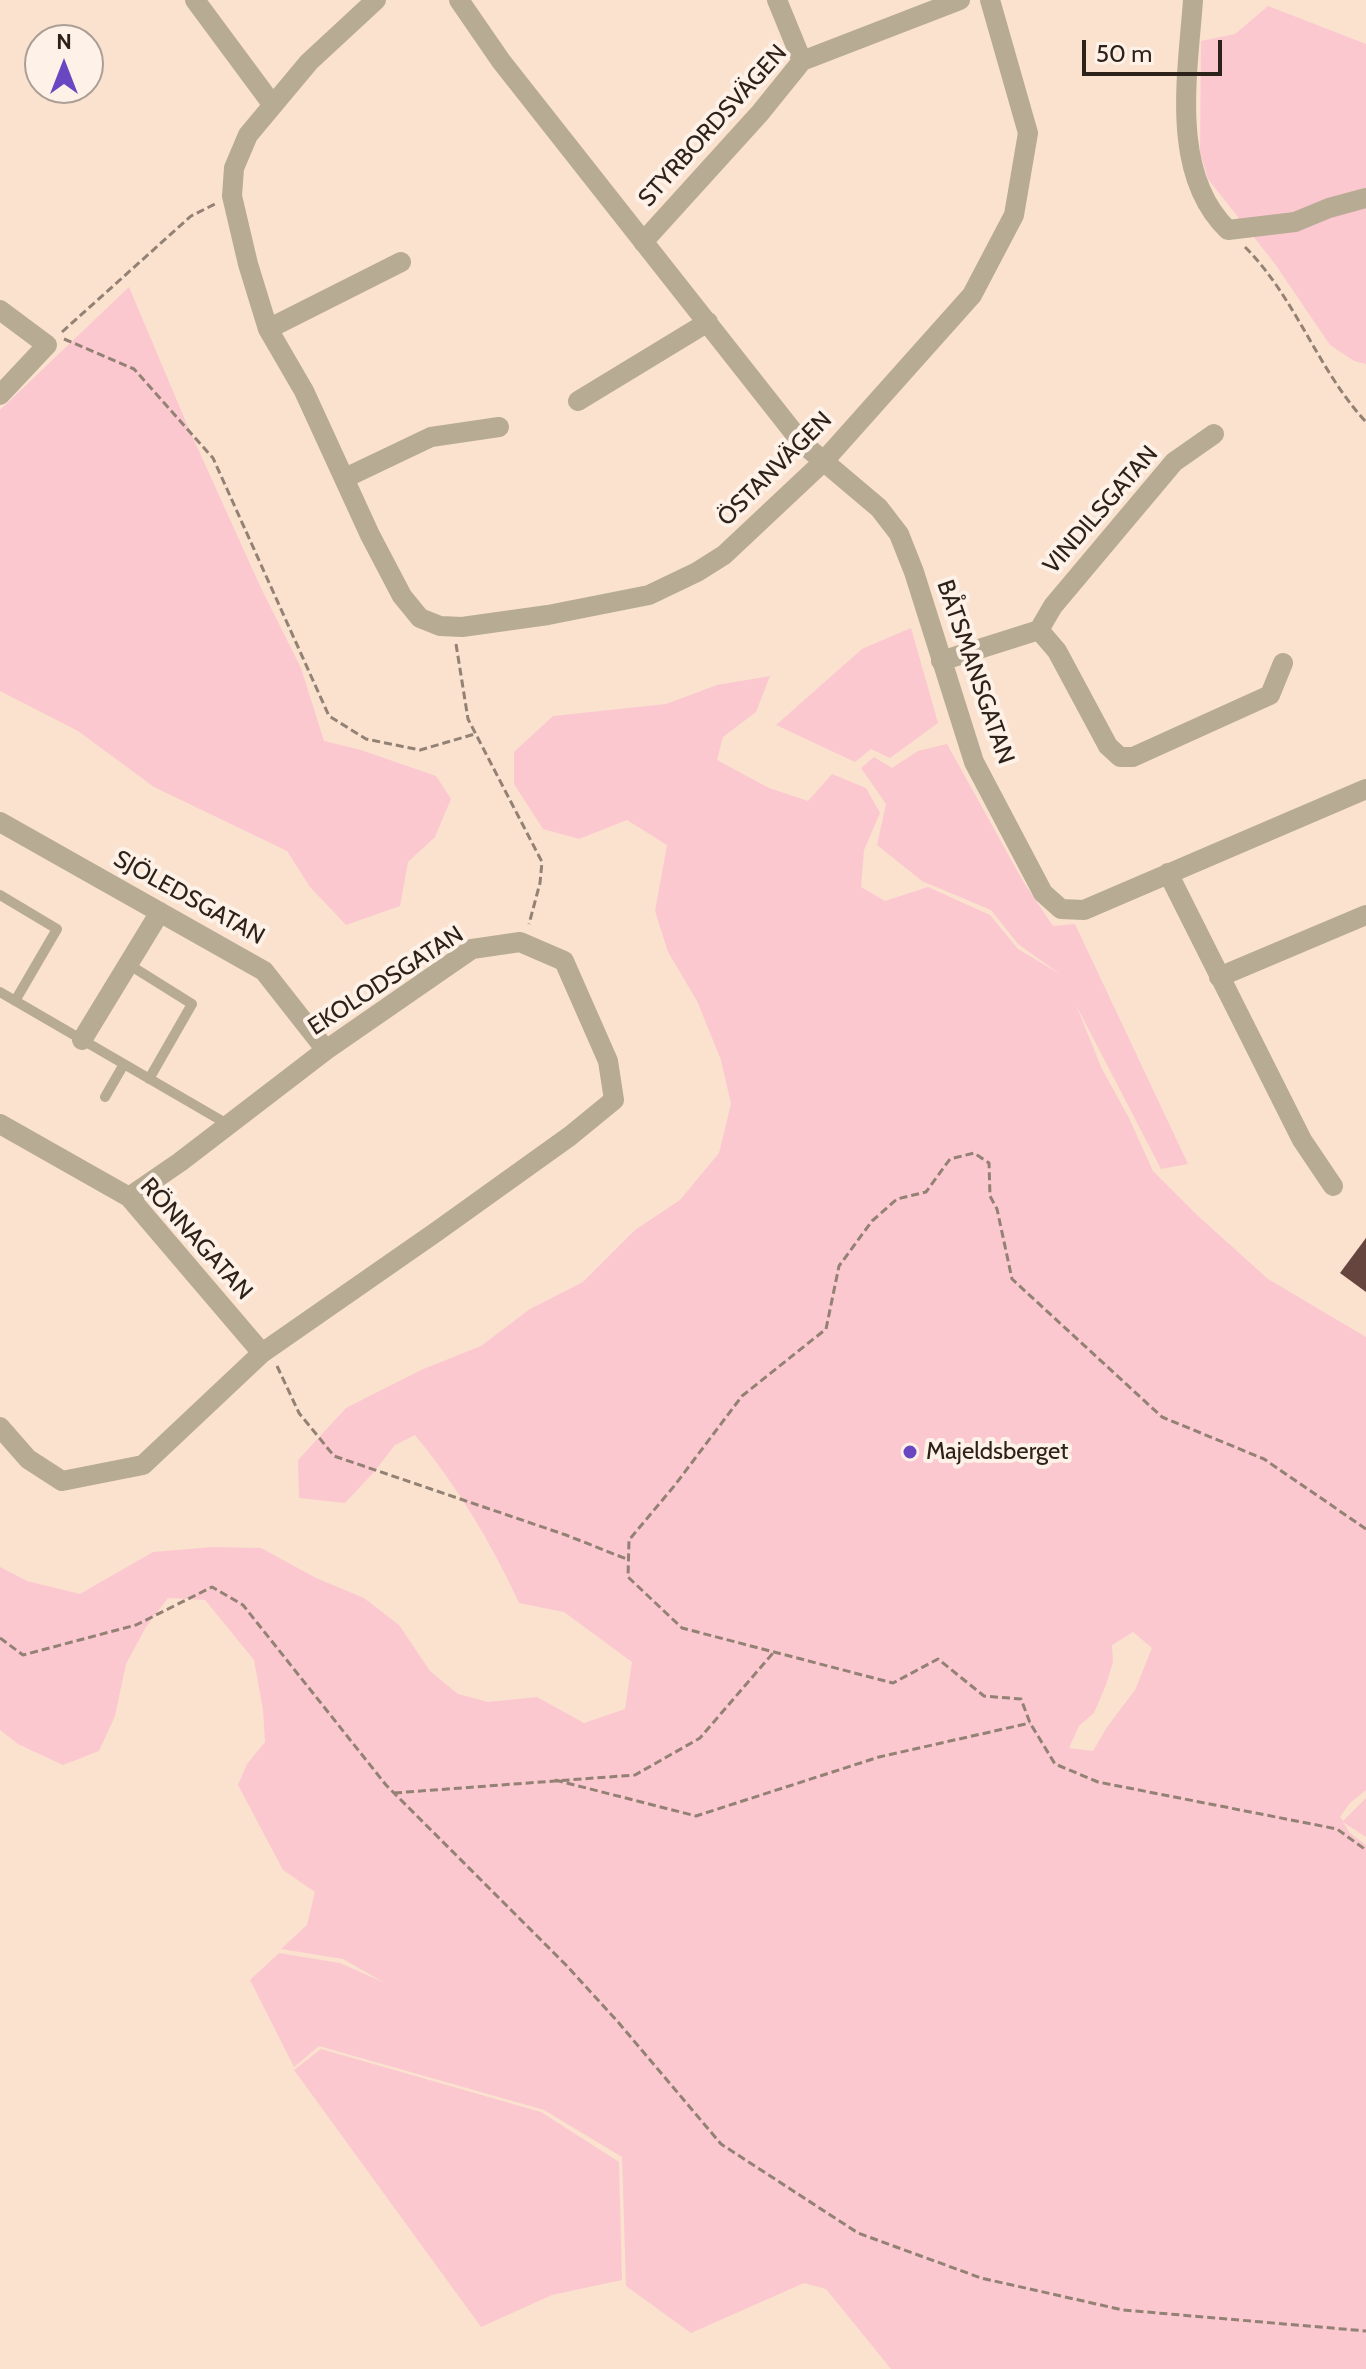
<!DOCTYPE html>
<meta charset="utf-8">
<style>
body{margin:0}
#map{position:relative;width:1366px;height:2369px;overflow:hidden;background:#fae2cf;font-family:Cabin,sans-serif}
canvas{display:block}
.north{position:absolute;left:24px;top:24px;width:80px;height:80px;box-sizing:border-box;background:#fef1e8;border:2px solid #aa9e95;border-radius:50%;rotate:0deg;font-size:22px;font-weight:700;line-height:32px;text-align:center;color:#2d2219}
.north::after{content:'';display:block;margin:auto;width:28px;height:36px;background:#6947c0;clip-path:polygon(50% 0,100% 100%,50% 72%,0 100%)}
.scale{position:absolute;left:1082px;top:40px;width:140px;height:36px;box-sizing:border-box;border:4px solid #2d2219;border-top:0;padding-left:10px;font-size:24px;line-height:28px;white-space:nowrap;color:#2d2219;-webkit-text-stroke:6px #fef1e8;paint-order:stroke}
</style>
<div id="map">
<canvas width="1366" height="2369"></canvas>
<div class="north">N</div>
<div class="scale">50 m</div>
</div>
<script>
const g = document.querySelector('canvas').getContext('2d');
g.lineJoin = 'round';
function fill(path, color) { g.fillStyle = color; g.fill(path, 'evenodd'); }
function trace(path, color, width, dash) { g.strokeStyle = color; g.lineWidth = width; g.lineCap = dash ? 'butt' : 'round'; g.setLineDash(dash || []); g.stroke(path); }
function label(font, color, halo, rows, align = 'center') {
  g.font = font + ' Cabin,sans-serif'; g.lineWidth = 8; g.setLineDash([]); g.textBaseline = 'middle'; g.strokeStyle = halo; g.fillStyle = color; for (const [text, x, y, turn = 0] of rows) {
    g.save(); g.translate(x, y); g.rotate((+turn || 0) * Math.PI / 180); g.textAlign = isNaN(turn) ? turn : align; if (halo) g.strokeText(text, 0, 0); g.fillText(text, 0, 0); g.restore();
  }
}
const green = new Path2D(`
 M1268,6L1366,44V364L1354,361L1330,345L1275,264L1208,179L1200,152L1201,41L1235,34Z
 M129,287L189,429L261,588L301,668L324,741L361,750L436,776L451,799L435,837L408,862L400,906L346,925L310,887L287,851L154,787L78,731L0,691V410Z
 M911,628L938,723L890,758L871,749L855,762L776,725L862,649Z
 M770,676L756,712L723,737L717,760L769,788L808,801L832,774L866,788L880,813L864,850L861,887L885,901L928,887L990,915L1018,949L1060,974L1018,944L991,910L922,881L877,845L886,804L861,768L874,757L892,768L918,751L947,744L1024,883L1053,926L1075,924L1188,1164L1161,1169L1076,1005L1102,1069L1129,1118L1153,1171L1198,1216L1268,1279L1366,1337V1790L1350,1803L1340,1817L1343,1821L1366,1798V1837L1343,1822L1350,1833L1366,1845V2369H891L826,2289L804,2283L691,2333L626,2286L622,2157L544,2110L319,2046L294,2067L250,1980L279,1953L340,1963L385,1983L343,1959L281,1949L307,1925L315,1892L283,1870L238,1785L247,1764L265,1742L263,1710L254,1660L205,1600L168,1598L146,1627L126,1664L115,1716L99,1751L63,1765L18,1744L0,1730V1567L27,1581L80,1594L153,1552L213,1547L261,1548L316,1578L364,1598L399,1625L430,1671L458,1694L488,1702L537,1697L584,1723L625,1709L632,1662L564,1612L519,1603C491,1542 457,1486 415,1435L395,1445L374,1472L345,1503L299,1498L298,1460L346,1408L421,1370L481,1346L530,1309L583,1282L635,1230L680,1200L719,1153L731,1104L721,1060L697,1001L668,952L655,911L667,845L627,820L579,839L543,829L514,784V752L553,716L666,704L717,685ZM1133,1632L1152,1648L1135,1690L1107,1727L1093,1751L1069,1748L1079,1726L1094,1713L1106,1685L1113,1662L1112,1645Z
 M321,2049L541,2112L619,2162L622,2280L552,2295L481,2327L294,2070Z`);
const building = new Path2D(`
 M1366,1238V1292L1340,1273Z`);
const path = new Path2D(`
 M1245,247C1296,298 1317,369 1366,422
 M62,332L191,216L215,204
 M64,339L134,369L213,458L329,716L366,739L420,750L475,734
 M456,644L468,719L542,862L540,883L529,924
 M277,1366L299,1413L334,1456L566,1535L629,1560
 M1366,1529L1264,1459L1162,1417L1012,1279L997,1209L990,1196L989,1163L974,1153L950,1159L926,1192L897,1199L872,1221L839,1266L826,1329L742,1396L675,1485L629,1540L628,1577L682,1628L893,1683L938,1659L984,1696L1021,1699L1030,1723L1055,1764L1098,1782L1337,1829L1366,1850
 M0,1638L23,1655L136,1625L212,1587L243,1605L386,1785L566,1965L618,2022L721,2144L858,2233L981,2278L1123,2310L1366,2331
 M555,1780L696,1816L879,1757L1030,1723
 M394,1793L635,1775L700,1738L773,1653`);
const service = new Path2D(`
 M0,895L57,929L15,1001
 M128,964L192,1004L149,1079
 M0,992L229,1125
 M105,1097L124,1064`);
const minor = new Path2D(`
 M195,0L272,104
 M376,0L309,62L248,135L234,168L232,196L248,264L268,329L304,391L370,535L402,596L420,618L440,626L462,627L548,615L649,595L697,572L724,555L823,462L972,295L1014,215L1028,133L990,0
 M459,0L501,61L802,443L879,508L899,534L914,572L974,762L1043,893L1061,909L1084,910L1366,789
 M777,0L802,61
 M1193,0C1188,73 1169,173 1228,230L1295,222L1329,208L1366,198
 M643,242L760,113L802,61L960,0
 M0,310L47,345L0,395
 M268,329L401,262
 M578,401L708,322
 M345,478L431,437L499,427
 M1039,630L1057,651L1108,746L1120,757H1133L1270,695L1283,663
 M941,661L1039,630L1053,606L1174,462L1214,434
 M0,822L264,971L326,1050
 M1168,873L1302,1140L1333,1186
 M1219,977L1366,915
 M82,1040L160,912
 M0,1124L129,1197L262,1353
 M0,1427L28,1459L62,1481L143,1465L262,1353L436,1232L570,1136L614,1100L608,1061L564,961L520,942L472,949L326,1050L180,1162L129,1197`);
const markers = [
 [910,1452,8,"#6947c0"]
];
const streetNames = [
 ["STYRBORDSVÄGEN",713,126,-48],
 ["ÖSTANVÄGEN",775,469,-45],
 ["VINDILSGATAN",1101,510,-49],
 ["BÅTSMANSGATAN",975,672,71],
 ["SJÖLEDSGATAN",189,898,29],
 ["EKOLODSGATAN",386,981,-33],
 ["RÖNNAGATAN",196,1239,48]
];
const poiNames = [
 ["Majeldsberget",926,1452]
];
fill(green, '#fbc8d0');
fill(building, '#65453e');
trace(path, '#938174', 3, [8, 4]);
trace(service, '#b7ab93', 10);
trace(minor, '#b7ab93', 20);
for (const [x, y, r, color] of markers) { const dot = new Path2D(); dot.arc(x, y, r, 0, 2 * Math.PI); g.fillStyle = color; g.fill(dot); trace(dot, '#fef1e8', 3); }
label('24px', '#2d2219', '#fef1e8', streetNames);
label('24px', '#2d2219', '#fef1e8', poiNames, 'left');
</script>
